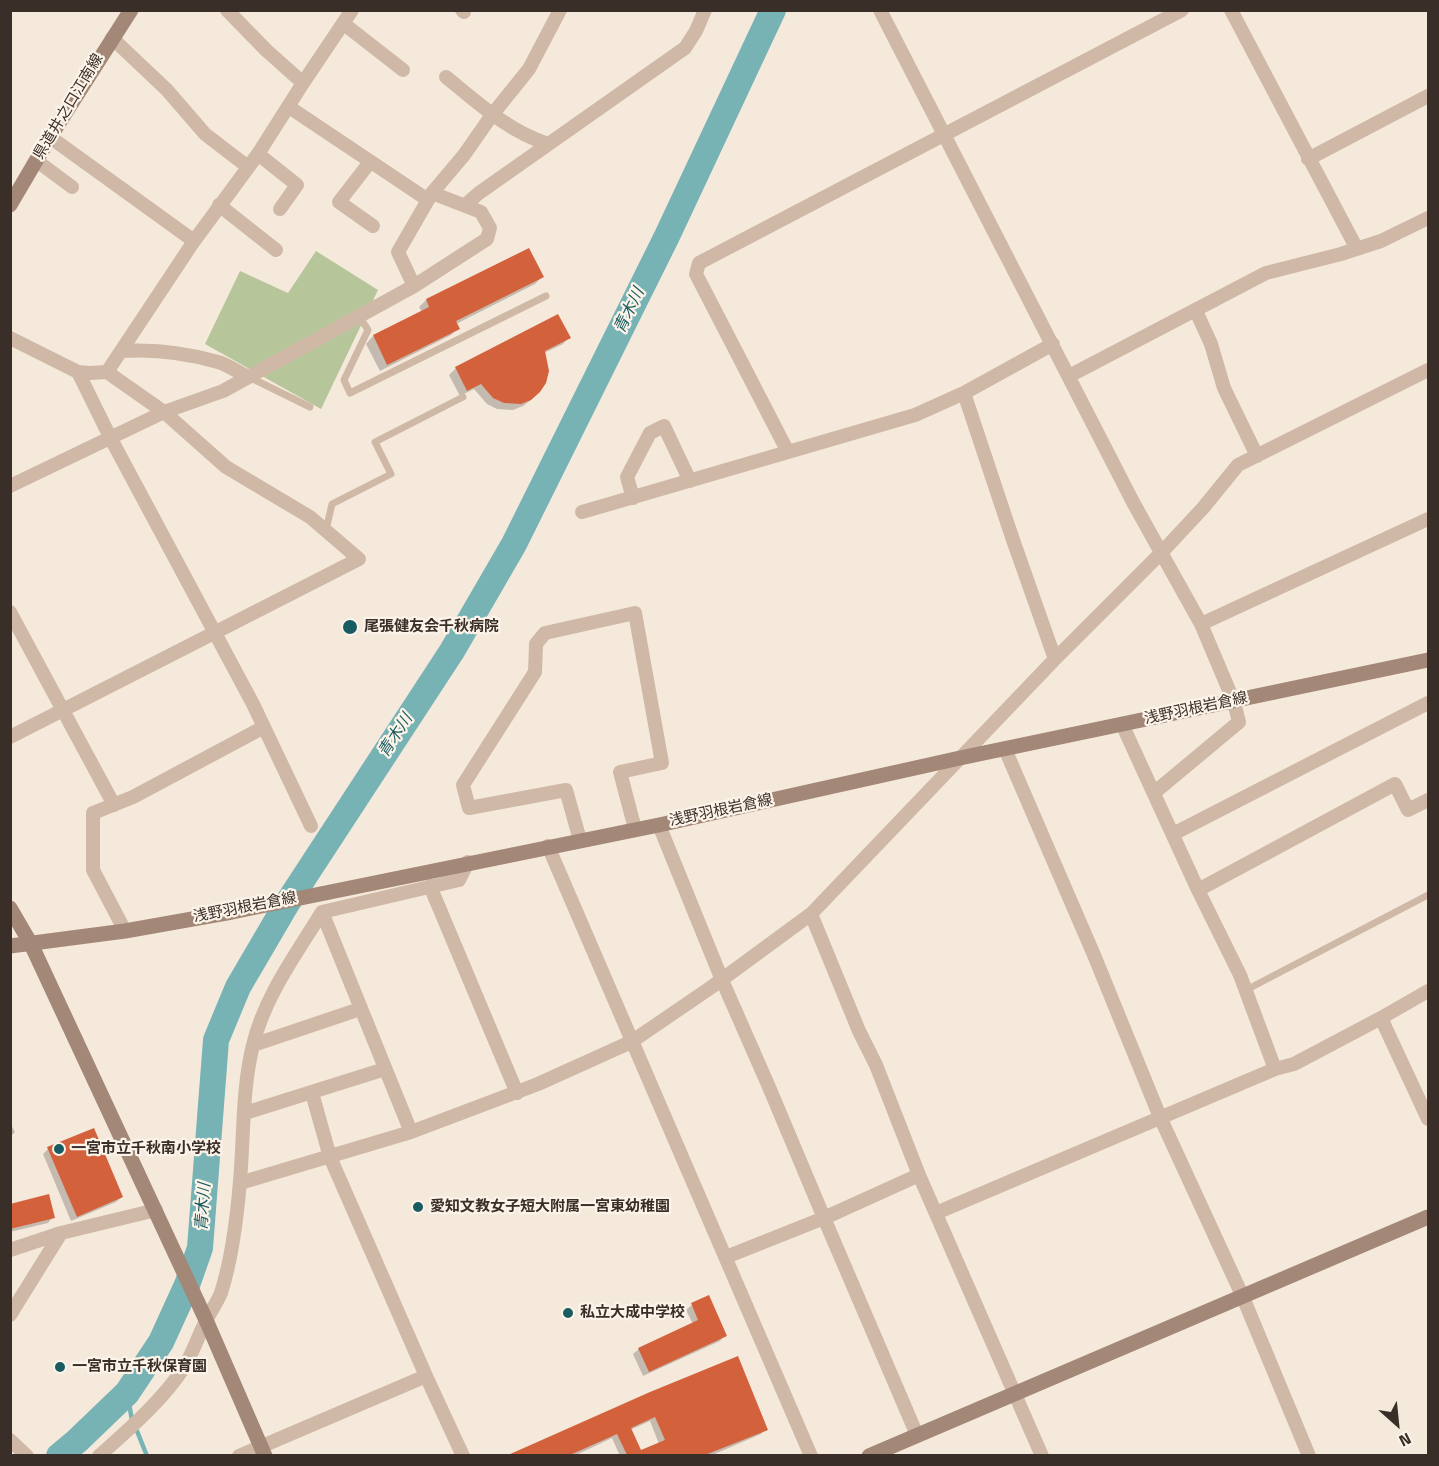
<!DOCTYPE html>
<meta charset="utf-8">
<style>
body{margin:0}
#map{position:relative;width:1439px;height:1466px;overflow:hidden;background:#f5e9dc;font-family:"Titillium Web",sans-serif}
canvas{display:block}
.frame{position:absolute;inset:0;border:12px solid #3a2e28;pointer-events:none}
.north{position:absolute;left:1367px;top:1394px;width:60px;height:60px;-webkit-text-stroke:4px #fcf3e9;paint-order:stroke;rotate:153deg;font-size:16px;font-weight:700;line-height:24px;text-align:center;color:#3a2e28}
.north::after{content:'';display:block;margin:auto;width:21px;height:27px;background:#3a2e28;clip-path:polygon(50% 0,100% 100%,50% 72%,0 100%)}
</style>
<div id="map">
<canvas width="1439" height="1466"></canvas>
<div class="frame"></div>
<div class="north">N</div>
</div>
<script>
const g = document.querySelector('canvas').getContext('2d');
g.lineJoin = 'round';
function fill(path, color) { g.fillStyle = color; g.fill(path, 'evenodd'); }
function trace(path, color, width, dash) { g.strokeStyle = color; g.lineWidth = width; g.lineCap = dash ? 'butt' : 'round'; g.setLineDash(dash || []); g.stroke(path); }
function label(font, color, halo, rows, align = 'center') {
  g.font = font + ' "Titillium Web","Noto Sans JP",sans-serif'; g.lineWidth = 4.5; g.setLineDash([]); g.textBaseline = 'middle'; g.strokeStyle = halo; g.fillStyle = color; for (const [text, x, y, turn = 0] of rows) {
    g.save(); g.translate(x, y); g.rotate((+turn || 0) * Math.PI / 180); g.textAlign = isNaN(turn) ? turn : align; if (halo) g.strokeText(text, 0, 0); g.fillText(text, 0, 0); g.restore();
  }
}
const green = new Path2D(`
 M316,251L378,290L321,409L205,344L240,271L288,293Z`);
const shadow = new Path2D(`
 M542,277L535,284L456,324L458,328L451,335L380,371L366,344L373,336L422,312L419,307L426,300Z
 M569,337L563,344L544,353L532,399L523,406L513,410L497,409L487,404L474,389L460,396L449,375L456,368Z
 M10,1123L15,1132L10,1137Z
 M48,1149L122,1197L116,1202L71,1221L43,1154Z
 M10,1205L53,1217L48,1223L10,1232Z
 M708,1297L725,1335L720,1341L643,1376L633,1354L639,1349L693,1324L686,1310L692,1305Z
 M651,1393L766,1429L761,1434L710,1456H620L612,1438L574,1456H511ZM650,1421L659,1444L640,1452L630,1430Z`);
const stream = new Path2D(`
 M127,1393L132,1420
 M137,1431L147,1456`);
const river = new Path2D(`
 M59,1456L77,1441L127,1393L161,1342L187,1285L200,1248L216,1040L238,987L286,905L452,651L514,544L667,236L773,10`);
const building = new Path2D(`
 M529,248L544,277L456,321L460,329L387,365L373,335L429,307L426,299Z
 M558,314L571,338L545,351L549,371L546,383L540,392L531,400L521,404L504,403L493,398L481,384L467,391L455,367Z
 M94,1128L123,1197L77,1217L47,1147Z
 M49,1194L55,1218L10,1229V1204Z
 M709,1295L727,1336L649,1372L638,1348L698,1320L691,1303Z
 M738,1356L768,1430L705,1455H627L617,1434L570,1455H508L650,1392ZM655,1417L665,1440L641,1450L631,1428Z`);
const lane = new Path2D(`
 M359,316L368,330L344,380L350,393L546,296
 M249,377L310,407
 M326,530L332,504L391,474L375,442L463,397
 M1246,990L1428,895`);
const street = new Path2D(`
 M227,10L266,50L303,83
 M462,10L464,12
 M880,10L1134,504L1201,624L1234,702L1239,722L1155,792
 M1231,10L1357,249
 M344,24L403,70
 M112,38L167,90L205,134L248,167
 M446,77C478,103 508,131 548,144
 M289,107L428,200
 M50,137L194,241
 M258,154L297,185L280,209
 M1308,159L1428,96
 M37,161L72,187
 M370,162L339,202L373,226
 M219,205L276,250
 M465,205L479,193L685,48L696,31L705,10
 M414,286L398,252L432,193L464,155L492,115L529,69L560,10
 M1196,311L1211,344L1224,388L1257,456
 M10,338L78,372L90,373L107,372L164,412L226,467L310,517L359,559L10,737
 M121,351C153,349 187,353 218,362C228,365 238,372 247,376
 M78,372L110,437L253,704L311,826
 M107,372L194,241L258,154L303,83L352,10
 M1069,376L1266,273L1341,254L1381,241L1428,218
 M964,393L1012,537L1055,659
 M788,452L696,274L699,263L1182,10
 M10,486L164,412L223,391L414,286L487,239L490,228L481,212L432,193
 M633,498L627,477L650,433L664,426L690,481
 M582,512L915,415L964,393L1053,344
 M10,612L114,805
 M1201,624L1428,519
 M1122,724L1198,890L1240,975L1275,1069
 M1005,749L1094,955L1160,1117L1242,1295L1309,1456
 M659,825L722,980L769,1087L824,1218L917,1435
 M1173,834L1428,703
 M580,840L566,790L469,808L463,785L535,672L536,644L545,633L635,613L662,763L620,772L635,829
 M548,846L811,1456
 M430,886L517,1093
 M1198,890L1395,784L1408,810L1428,800
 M322,912L411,1132
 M811,914L859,1031L876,1065L919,1175L1042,1456
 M125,931L93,870V813L133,797L264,727
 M1381,1018L1428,1119
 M253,1045L360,1009
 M312,1093L330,1157L426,1376L463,1456
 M245,1113L385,1069
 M240,1183L411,1132L538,1084L631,1042L713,986L811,914L1055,659L1162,552L1203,508L1238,465L1428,370
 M936,1213L1275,1069L1294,1064L1381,1018L1428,991
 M10,1250L61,1233
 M726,1257L824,1218L919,1175
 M10,1315L61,1233L156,1210
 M10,1440L27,1456
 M99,1456C127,1431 165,1398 184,1367C193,1353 198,1336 206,1321C210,1312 217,1303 221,1293C232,1258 237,1218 240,1181C244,1136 242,1089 253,1045C264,997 297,953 322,912L459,880L468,862
 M239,1456L426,1376`);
const secondary = new Path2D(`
 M10,205L50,137L131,10
 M10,908L31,944L206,1320L265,1456
 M10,946L125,931L232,912L659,825L960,758L1428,660
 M869,1456L1428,1217`);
const markers = [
 [350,627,8,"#185c61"],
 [59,1149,6,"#185c61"],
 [418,1207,6,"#185c61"],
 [568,1313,6,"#185c61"],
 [60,1367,6,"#185c61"]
];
const streetNames = [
 ["県道井之口江南線",69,107,-59],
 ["浅野羽根岩倉線",1196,709,-12],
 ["浅野羽根岩倉線",721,811,-12],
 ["浅野羽根岩倉線",245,908,-11]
];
const poiNames = [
 ["尾張健友会千秋病院",364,627],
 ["一宮市立千秋南小学校",71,1149],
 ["愛知文教女子短大附属一宮東幼稚園",430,1207],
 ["私立大成中学校",580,1313],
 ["一宮市立千秋保育園",72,1367]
];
const waterNames = [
 ["青木川",630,311,-64],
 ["青木川",396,736,-57],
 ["青木川",204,1207,-86]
];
fill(green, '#b7c69a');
fill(shadow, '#0003');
trace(stream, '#77b3b5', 4.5);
trace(river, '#77b3b5', 26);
fill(building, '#d3613c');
trace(lane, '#cfb9a6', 7);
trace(street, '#cfb9a6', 14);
trace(secondary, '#a38777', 15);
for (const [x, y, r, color] of markers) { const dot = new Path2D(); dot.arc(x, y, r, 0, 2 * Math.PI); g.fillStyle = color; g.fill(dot); trace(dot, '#fcf3e9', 2); }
label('15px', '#3a2e28', '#fcf3e9', streetNames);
label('bold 15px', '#3a2e28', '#fcf3e9', poiNames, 'left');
label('italic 16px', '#185c61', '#fcf3e9', waterNames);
</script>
